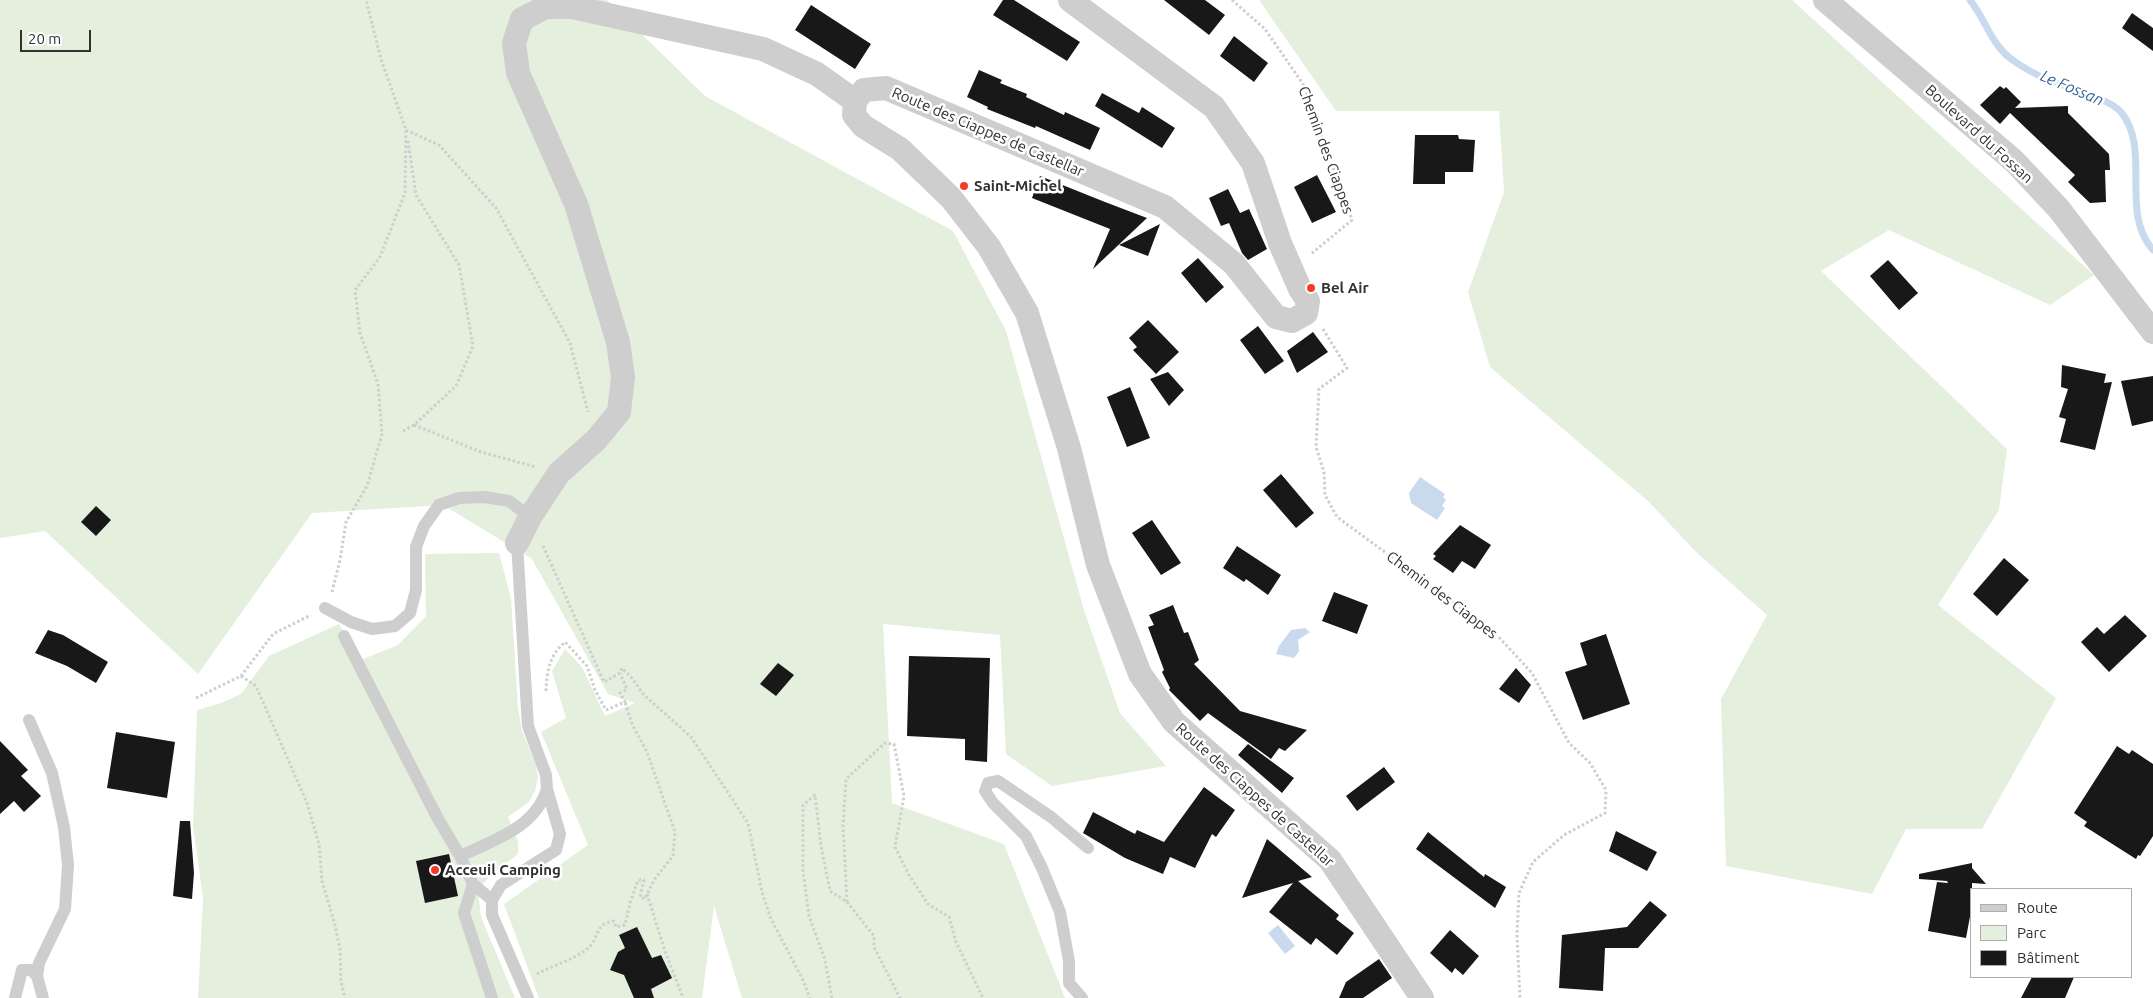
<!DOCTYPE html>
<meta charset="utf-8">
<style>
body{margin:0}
#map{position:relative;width:2153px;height:998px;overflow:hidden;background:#fff;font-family:Ubuntu,sans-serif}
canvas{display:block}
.legend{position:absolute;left:1970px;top:888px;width:162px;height:90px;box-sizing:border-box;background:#fff;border:1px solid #adadad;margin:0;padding:6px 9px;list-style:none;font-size:15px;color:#313131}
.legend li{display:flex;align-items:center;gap:10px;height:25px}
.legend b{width:25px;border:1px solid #adadad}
.scale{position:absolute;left:20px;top:30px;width:71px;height:22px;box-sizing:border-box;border:2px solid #313131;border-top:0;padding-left:6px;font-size:15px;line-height:18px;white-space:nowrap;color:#313131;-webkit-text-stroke:4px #fff;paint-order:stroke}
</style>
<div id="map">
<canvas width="2153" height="998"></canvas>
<ul class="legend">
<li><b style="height:6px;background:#cecece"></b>Route</li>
<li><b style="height:14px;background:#e4efde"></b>Parc</li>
<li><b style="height:14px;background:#181818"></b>Bâtiment</li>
</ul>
<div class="scale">20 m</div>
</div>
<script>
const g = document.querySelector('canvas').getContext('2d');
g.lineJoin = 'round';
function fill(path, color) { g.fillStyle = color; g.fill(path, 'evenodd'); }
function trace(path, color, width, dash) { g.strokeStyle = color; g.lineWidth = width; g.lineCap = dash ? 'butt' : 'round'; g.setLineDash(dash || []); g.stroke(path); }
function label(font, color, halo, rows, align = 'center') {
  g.font = font + ' Ubuntu,sans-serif'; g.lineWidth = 5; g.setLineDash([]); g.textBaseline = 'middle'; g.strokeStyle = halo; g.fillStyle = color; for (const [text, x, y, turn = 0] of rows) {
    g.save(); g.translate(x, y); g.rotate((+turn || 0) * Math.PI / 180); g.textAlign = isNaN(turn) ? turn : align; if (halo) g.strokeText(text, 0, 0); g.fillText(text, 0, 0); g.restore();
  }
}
const green = new Path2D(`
 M0,0H607L705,96L953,231L1006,331L1084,610L1120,713L1166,766L1052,786L1006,754L1000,635L883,624L892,803L1004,844L1065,998H742L714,906L702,998H539L504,904L588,845L541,732L566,718L552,671L565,649L582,667L605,716L635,703L608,694L532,559L443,505L312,513L198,674L45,531L0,538Z
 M1259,0H1792L2094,275L2050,305L1889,230L1821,271L2007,449L1999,510L1938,605L2056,698L1982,829H1906L1872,894L1726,866L1721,699L1767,615L1697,553L1648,501L1490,367L1468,292L1504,192L1499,111H1336Z
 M499,553L511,598L518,708L522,731L536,765L538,777L535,791L529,802L508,817L518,841V854L490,876L478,890L481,917L515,998H198L203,898L193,826L197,710L221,703L241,694L269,656L339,624L361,660L398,645L426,616L425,554Z`);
const water = new Path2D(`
 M1420,477L1445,494L1443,497L1446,500L1442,506L1445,508L1437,520L1411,503L1409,493Z
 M1305,628L1310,632L1298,640L1299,651L1294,658L1276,654L1279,646L1291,630Z
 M1278,925L1295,946L1285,954L1268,933Z`);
const stream = new Path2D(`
 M1970,0C1986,20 1992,47 2014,61C2024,68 2037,75 2048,80C2065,87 2109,98 2121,112C2152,150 2119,212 2153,250`);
const building = new Path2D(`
 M1003,0H1014L1080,42L1067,61L993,15Z
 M1164,0H1205L1225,15L1209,35Z
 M811,5L871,44L855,69L795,30Z
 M2132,13L2153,28V51L2122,28Z
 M1234,36L1268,63L1254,82L1220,56Z
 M979,70L1002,80L1000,83L1027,94L1026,97L1064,115L1065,112L1100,128L1090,150L1036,126L1035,128L987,109L988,107L967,97Z
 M2000,86L2004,89L2006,87L2021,102L2015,108L2068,106V113L2109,154L2110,170H2105L2106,202L2090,203L2068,182L2075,175L2010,113L2000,124L1980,105Z
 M1102,93L1139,113L1142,107L1175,128L1162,148L1095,106Z
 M1415,135H1458L1459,139L1475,140L1473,172H1445V184H1413Z
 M1317,175L1336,212L1312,223L1294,187Z
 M1040,176L1105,202L1147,218L1093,269L1110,229L1032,198Z
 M1228,189L1240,213L1249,209L1267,249L1248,260L1242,253L1229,223L1221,226L1209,198Z
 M1160,224L1148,256L1119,245Z
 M1198,258L1224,287L1206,303L1181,273Z
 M1888,260L1918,293L1899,310L1870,276Z
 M1148,320L1179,352L1156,374L1133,350L1137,347L1129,338Z
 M1258,326L1284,361L1265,374L1240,340Z
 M1313,332L1328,352L1297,373L1287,351Z
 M2062,365L2106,374L2104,383L2112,382L2095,450L2060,442L2066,419L2059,417L2068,389L2061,387Z
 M1168,372L1184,390L1169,406L1150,379Z
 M2153,376V421L2132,426L2121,381Z
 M1130,387L1150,438L1127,447L1107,397Z
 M1281,474L1314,513L1296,528L1263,490Z
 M96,506L111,520L96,536L81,522Z
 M1152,520L1181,563L1161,575L1132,533Z
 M1460,525L1491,545L1475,569L1462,561L1453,573L1433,559L1436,556L1433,554Z
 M1237,546L1281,575L1268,595L1246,579L1244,582L1223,568Z
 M2004,558L2029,580L1997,616L1973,594Z
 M1334,592L1368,605L1357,634L1322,621Z
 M1173,605L1184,633L1188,632L1199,660L1194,664L1240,711L1307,730L1285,751L1279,748L1271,759L1208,713L1200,721L1169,690L1170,688L1162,672L1164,670L1148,627L1154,625L1149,615Z
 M2125,615L2147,636L2109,672L2081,642L2097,627L2104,634Z
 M48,630L63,635L108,662L96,683L67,666L35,653Z
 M1606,634L1630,704L1583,720L1565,672L1587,665L1580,643Z
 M909,656L990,658L987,762L965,760V739L907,736Z
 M778,663L794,675L776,696L760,684Z
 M1516,668L1531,685L1519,703L1499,689Z
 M116,732L175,742L167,798L107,788Z
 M0,741L28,770L21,776L41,796L24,812L14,801L0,814Z
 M1248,744L1294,778L1282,793L1238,755Z
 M2117,746L2129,754L2132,750L2153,764V836L2140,856L2138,855L2136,859L2084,826L2087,822L2074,813Z
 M1384,767L1395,782L1357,811L1346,796Z
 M1204,787L1235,810L1216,837L1212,834L1195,868L1170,857L1163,874L1125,858L1083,833L1093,812L1135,834L1137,830L1164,842Z
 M180,821H190L194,873L192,899L173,896Z
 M1616,831L1657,852L1647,871L1609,851Z
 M1428,832L1484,877L1485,874L1506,887L1495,908L1416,849Z
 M1267,839L1312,877L1298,881L1339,915L1336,919L1354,933L1337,955L1316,938L1311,945L1269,912L1293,883L1242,898Z
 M449,854L458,896L425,903L416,861Z
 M1972,863V868L1986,884L1972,883V906L1966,938L1928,931L1937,882L1948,883L1947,881L1919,879V874Z
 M1650,901L1667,915L1638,948H1605L1603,991L1559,988L1562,935L1627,927Z
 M637,927L652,958L661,955L672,978L651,989L654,998H634L624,975L610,970L618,952L625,948L619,935Z
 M1450,930L1479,956L1463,975L1455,968L1452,973L1430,953Z
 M1379,959L1392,978L1363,998H1339L1346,982Z
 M2032,977H2074L2065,998H2021Z`);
const path = new Path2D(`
 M1232,0L1265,29L1303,84L1352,220L1311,254
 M406,130L439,145L496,208L570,343L588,412
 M1323,329L1347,368L1319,389L1316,447L1324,472L1325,495L1337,517L1494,632L1532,673L1569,743L1590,763L1606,790L1605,813L1564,835L1533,862L1519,893L1517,935L1520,998
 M414,425L481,452L536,467
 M403,431L414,425L456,386L473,346L459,265L416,195L408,141
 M543,546L604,682L620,673L622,668L631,677L644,695L691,737L748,823L762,892L771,919L803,980L810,998
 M332,592L340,560L346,522L367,486L382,434L378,384L360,333L355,290L380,257L405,193L406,130L381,59L366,0
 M241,676L256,686L307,803L319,844L322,881L335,925L340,950L341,981L345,998
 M546,691C547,671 549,656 565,642L587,666L595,690L606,710L625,702L620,693L627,689L620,673
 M196,698L241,676L273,634L311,615
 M647,894L665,951L683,998
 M847,902L874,936V947L900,998
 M537,974C552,966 572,960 586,950C600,940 593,924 614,921L616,927L625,925L630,903L638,880H644L640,897L645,899L654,880L673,856L675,832L647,752L632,724L625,702
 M832,998L825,960L809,916L803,871V805L815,795L821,846L830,891L847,902L843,826L846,779L885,743L894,744L904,796L895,847L909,875L928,904L949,917L956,942L983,998`);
const service = new Path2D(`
 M517,543L528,726L546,775L547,789L560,834L556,850L501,885L492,900V915L528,998
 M325,608L351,622L372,629L395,626L410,613L416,590V547L424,526L439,505L459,498L484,497L509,501L530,517
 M344,636L437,817L460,856L473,884L492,900
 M29,720L52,773L64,827L68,865L65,909L39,963L37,976L43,998
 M460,856C494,840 535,828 547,789
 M473,884L464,913L492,998
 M15,998L22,970H31L37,976
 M1082,998L1069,983V961L1060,912L1042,868L1026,836L993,803L985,791L988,783L998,781L1051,817L1088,848`);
const minor = new Path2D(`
 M1070,0L1214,107L1253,163L1280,243L1300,289L1308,301L1306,313L1292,321L1276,317L1234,264L1165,207L886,88L864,90L855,101L854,115L863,126L900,149L951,198L989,247L1027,313L1069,448L1098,565L1140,674L1174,722L1330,860L1422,998
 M1825,0L2014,161L2059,209L2153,332
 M517,543L530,517L559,473L596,440L619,412L623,377L618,342L576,204L518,73L514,43L522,19L546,7H572L763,49L817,74L855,101`);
const markers = [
 [964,186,5,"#f43b27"],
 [1311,288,5,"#f43b27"],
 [435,870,5,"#f43b27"]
];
const streetNames = [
 ["Route des Ciappes de Castellar",988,132,23],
 ["Boulevard du Fossan",1979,134,42],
 ["Chemin des Ciappes",1326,150,70],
 ["Chemin des Ciappes",1442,595,37],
 ["Route des Ciappes de Castellar",1255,795,42]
];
const poiNames = [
 ["Saint-Michel",974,186],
 ["Bel Air",1321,288],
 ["Acceuil Camping",445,870]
];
const waterNames = [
 ["Le Fossan",2072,88,23]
];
fill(green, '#e4efde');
fill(water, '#c9daef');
trace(stream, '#c9daef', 7);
fill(building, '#181818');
trace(path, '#cecece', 3, [2.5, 2.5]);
trace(service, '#cecece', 12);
trace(minor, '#cecece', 24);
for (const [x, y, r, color] of markers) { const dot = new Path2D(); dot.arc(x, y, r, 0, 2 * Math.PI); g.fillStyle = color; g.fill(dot); trace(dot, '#fff', 2); }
label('15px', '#313131', '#fff', streetNames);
label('bold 15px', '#313131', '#fff', poiNames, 'left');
label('italic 16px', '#37639b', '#fff', waterNames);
</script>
